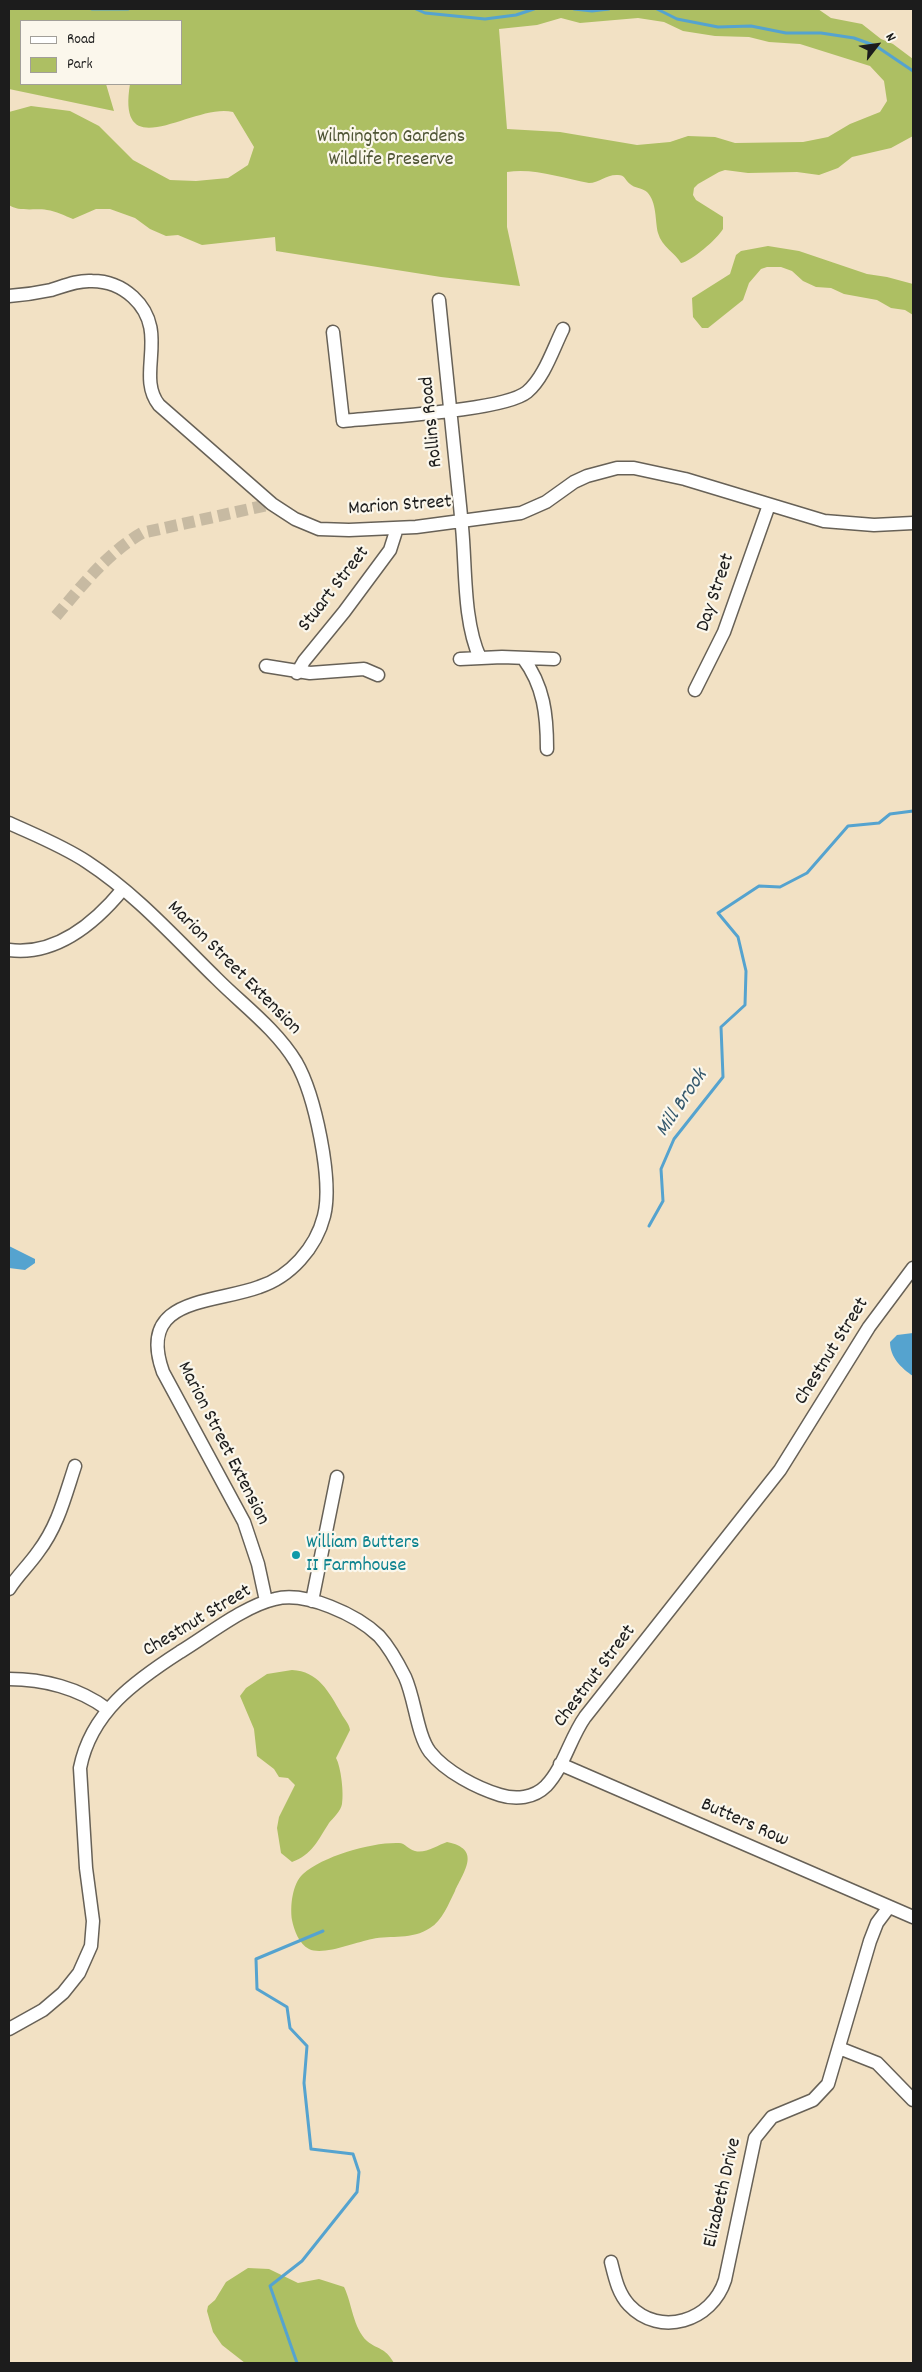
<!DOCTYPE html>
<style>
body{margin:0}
#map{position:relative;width:922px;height:2372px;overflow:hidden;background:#f2e1c4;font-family:Dekko,sans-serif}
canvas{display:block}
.frame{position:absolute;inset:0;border:10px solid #1c1c1c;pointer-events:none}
.legend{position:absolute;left:20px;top:20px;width:162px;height:65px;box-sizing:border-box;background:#fbf7ec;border:1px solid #a29f99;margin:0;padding:6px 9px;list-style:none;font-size:15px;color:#1c1c1c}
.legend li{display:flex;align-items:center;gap:10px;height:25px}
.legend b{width:25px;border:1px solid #a29f99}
.north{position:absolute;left:852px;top:20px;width:50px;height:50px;-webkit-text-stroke:4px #fbf7ec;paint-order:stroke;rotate:60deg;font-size:14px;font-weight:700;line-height:20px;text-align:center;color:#1c1c1c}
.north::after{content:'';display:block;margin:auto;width:18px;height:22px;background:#1c1c1c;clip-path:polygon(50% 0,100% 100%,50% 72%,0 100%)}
</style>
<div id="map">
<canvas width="922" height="2372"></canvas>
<div class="frame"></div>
<ul class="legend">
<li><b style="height:6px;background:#fff"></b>Road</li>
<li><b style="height:14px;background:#adbf63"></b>Park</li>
</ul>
<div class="north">N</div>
</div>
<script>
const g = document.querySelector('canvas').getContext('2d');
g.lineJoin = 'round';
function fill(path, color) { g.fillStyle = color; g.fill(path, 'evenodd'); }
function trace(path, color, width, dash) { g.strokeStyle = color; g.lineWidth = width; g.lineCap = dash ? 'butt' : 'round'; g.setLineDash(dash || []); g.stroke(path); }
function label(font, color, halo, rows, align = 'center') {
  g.font = font + ' Dekko,sans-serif'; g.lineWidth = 4.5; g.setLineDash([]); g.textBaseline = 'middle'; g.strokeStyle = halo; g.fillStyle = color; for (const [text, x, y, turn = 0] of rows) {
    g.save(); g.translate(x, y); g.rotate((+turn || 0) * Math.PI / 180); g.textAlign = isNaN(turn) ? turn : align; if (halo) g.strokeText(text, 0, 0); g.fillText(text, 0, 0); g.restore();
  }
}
const green = new Path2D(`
 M9,9H818L831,18L862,24L881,39L893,44L913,59V136L891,148L852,157L838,168L819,175L797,172L748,173L725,170L719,172L698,184L694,188L693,195L696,200L723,217V229C717,239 692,261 681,263C675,253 662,247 658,233C655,221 657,202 647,192C643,188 634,188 630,184C625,180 625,175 618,175C607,174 599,183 589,183C561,178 535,168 507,172V227L520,286L441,277L276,251L275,237L202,245L178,235L166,236L150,229L135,218L110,209H96L73,219C65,216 56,211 47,210C35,208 18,212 9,205V112L31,106L70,111L99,126L133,160L170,180L196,181L228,178L248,165L254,147L233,112C194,102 116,169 130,84H181V21H21V84H106L114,111L9,89ZM561,18L580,23L638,18L664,22L683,31L715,36L749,37L769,42L800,44L870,66L884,81L887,101L880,112L850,124L828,137L803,142L735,143L715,137L688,136L670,142L637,145L560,132L507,129L499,29L537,25Z
 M768,246L799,251L867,274L887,277L913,284V315L905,310L891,308L877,300L844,294L831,288L816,287L803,281L792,271L781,267H767L761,269L749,283L743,300L708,328H702L693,317L692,298L730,274L736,255L741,251Z
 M292,1670C318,1671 329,1692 341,1713C344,1719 349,1723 350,1730L336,1758C341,1767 344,1793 342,1804C341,1811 333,1818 329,1823C318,1840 312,1855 292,1862L281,1853L277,1828L279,1817L295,1785L288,1778L279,1777L274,1769L257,1756L254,1729L240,1696L246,1688L267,1674Z
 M447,1842C482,1849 464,1871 455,1891C449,1903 442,1921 430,1928C412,1940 391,1935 372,1939C356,1942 323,1956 309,1949C299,1944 294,1930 292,1920C290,1907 292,1884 303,1874C323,1856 372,1842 399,1843C405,1843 409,1850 415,1851C425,1854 438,1845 447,1842Z
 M248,2268L269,2269L298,2283L319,2279L344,2287C352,2303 353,2328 367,2341C379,2351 384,2346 394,2363H245L222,2345L213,2332L207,2311L208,2306L215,2300L226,2282Z`);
const water = new Path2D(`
 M9,1246L35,1259V1263L25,1270L9,1268Z
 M913,1333V1376C901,1368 890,1357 890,1342L897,1335Z`);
const stream = new Path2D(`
 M92,9H128
 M416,9L425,13L485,19L516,15L534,9
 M574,9L592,11L609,9
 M657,9L677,19L718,27L751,26L786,33H821L854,38L876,46L913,71
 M649,1226L663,1201L661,1169L674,1139L723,1077L721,1027L745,1005L746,971L738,937L718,913L759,886L780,887L807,873L848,826L879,823L890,814L913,811
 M297,2363L270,2286L302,2261L357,2192L359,2172L353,2154L311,2149L304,2083L307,2046L290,2028L287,2007L257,1989L256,1959L323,1931`);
const minorTunnel = new Path2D(`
 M56,616C82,586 107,553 142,533L272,504`);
const minor = new Path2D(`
 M9,296C23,295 37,293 51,290C64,286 77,280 92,281C108,281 121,286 133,297C171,332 135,375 159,405L272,504L295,519L319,529L349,530L416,527L521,513L546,502L574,482L587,476L617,468H634L685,479L824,521L874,525L913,523
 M439,300C447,375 455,451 462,527C466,567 463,621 480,658
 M333,332L343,421C379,417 504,411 527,392C544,378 553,349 563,329
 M523,658C544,686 547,715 547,749
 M460,659L502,657L554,659
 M266,666L310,673L364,669L378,675
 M297,673L304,661L344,612L390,550L397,528
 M695,690L724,632L769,505
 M9,823C35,835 63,846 87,862C136,894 175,938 217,979C243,1005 276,1029 296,1062C315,1095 333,1180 324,1216C316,1248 290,1277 259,1287C213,1304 136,1297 163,1372L244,1522L258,1564L266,1601
 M9,950C56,956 95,923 123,889
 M9,1589C17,1576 29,1565 38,1552C58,1526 65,1496 75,1466
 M312,1601L337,1477
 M9,1679C43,1679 79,1688 107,1709
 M560,1764L913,1917
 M9,2029L43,2010L63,1993L79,1973L91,1946L93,1921L86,1868L80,1768C91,1712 135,1681 180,1652C208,1635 244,1606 275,1599C306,1591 357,1615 379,1636C390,1648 398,1663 405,1677C415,1699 417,1735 430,1752C446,1772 477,1788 500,1795C516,1800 534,1798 546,1786C564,1767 570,1738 585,1717L780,1470L869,1327L913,1268
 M839,2048L877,2063L913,2100
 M611,2262C615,2278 618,2293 629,2305C660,2338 712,2321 725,2280L755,2138L772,2117L813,2100L828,2084L870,1941L877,1923L889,1907`);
const markers = [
 [296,1555,5,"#0f9aa8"]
];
const parkNames = [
 ["Wilmington Gardens",391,138],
 ["Wildlife Preserve",391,161]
];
const streetNames = [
 ["Rollins Road",433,422,-96],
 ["Marion Street",400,507,-4],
 ["Stuart Street",335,590,-52],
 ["Day Street",717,593,-71],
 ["Marion Street Extension",233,969,45],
 ["Chestnut Street",833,1352,-58],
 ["Marion Street Extension",222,1444,63],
 ["Chestnut Street",198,1622,-31],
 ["Chestnut Street",596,1677,-53],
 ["Butters Row",744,1824,24],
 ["Elizabeth Drive",724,2193,-77]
];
const cultureNames = [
 ["William Butters",306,1544],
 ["II Farmhouse",306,1567]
];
const waterNames = [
 ["Mill Brook",683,1104,-56]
];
fill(green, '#adbf63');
fill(water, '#55a3cf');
trace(stream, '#55a3cf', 3);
trace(minorTunnel, '#c7baa2', 12, [12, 6]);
trace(minor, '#676157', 15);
trace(minor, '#fff', 12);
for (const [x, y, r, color] of markers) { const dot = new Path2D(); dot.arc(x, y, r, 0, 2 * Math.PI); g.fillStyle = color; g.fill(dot); trace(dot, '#fbf7ec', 2); }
label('20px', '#4f5535', '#fbf7ec', parkNames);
label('20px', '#1c1c1c', '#fbf7ec', streetNames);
label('20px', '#0d838f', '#fbf7ec', cultureNames, 'left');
label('italic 21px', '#36596d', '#fbf7ec', waterNames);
</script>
